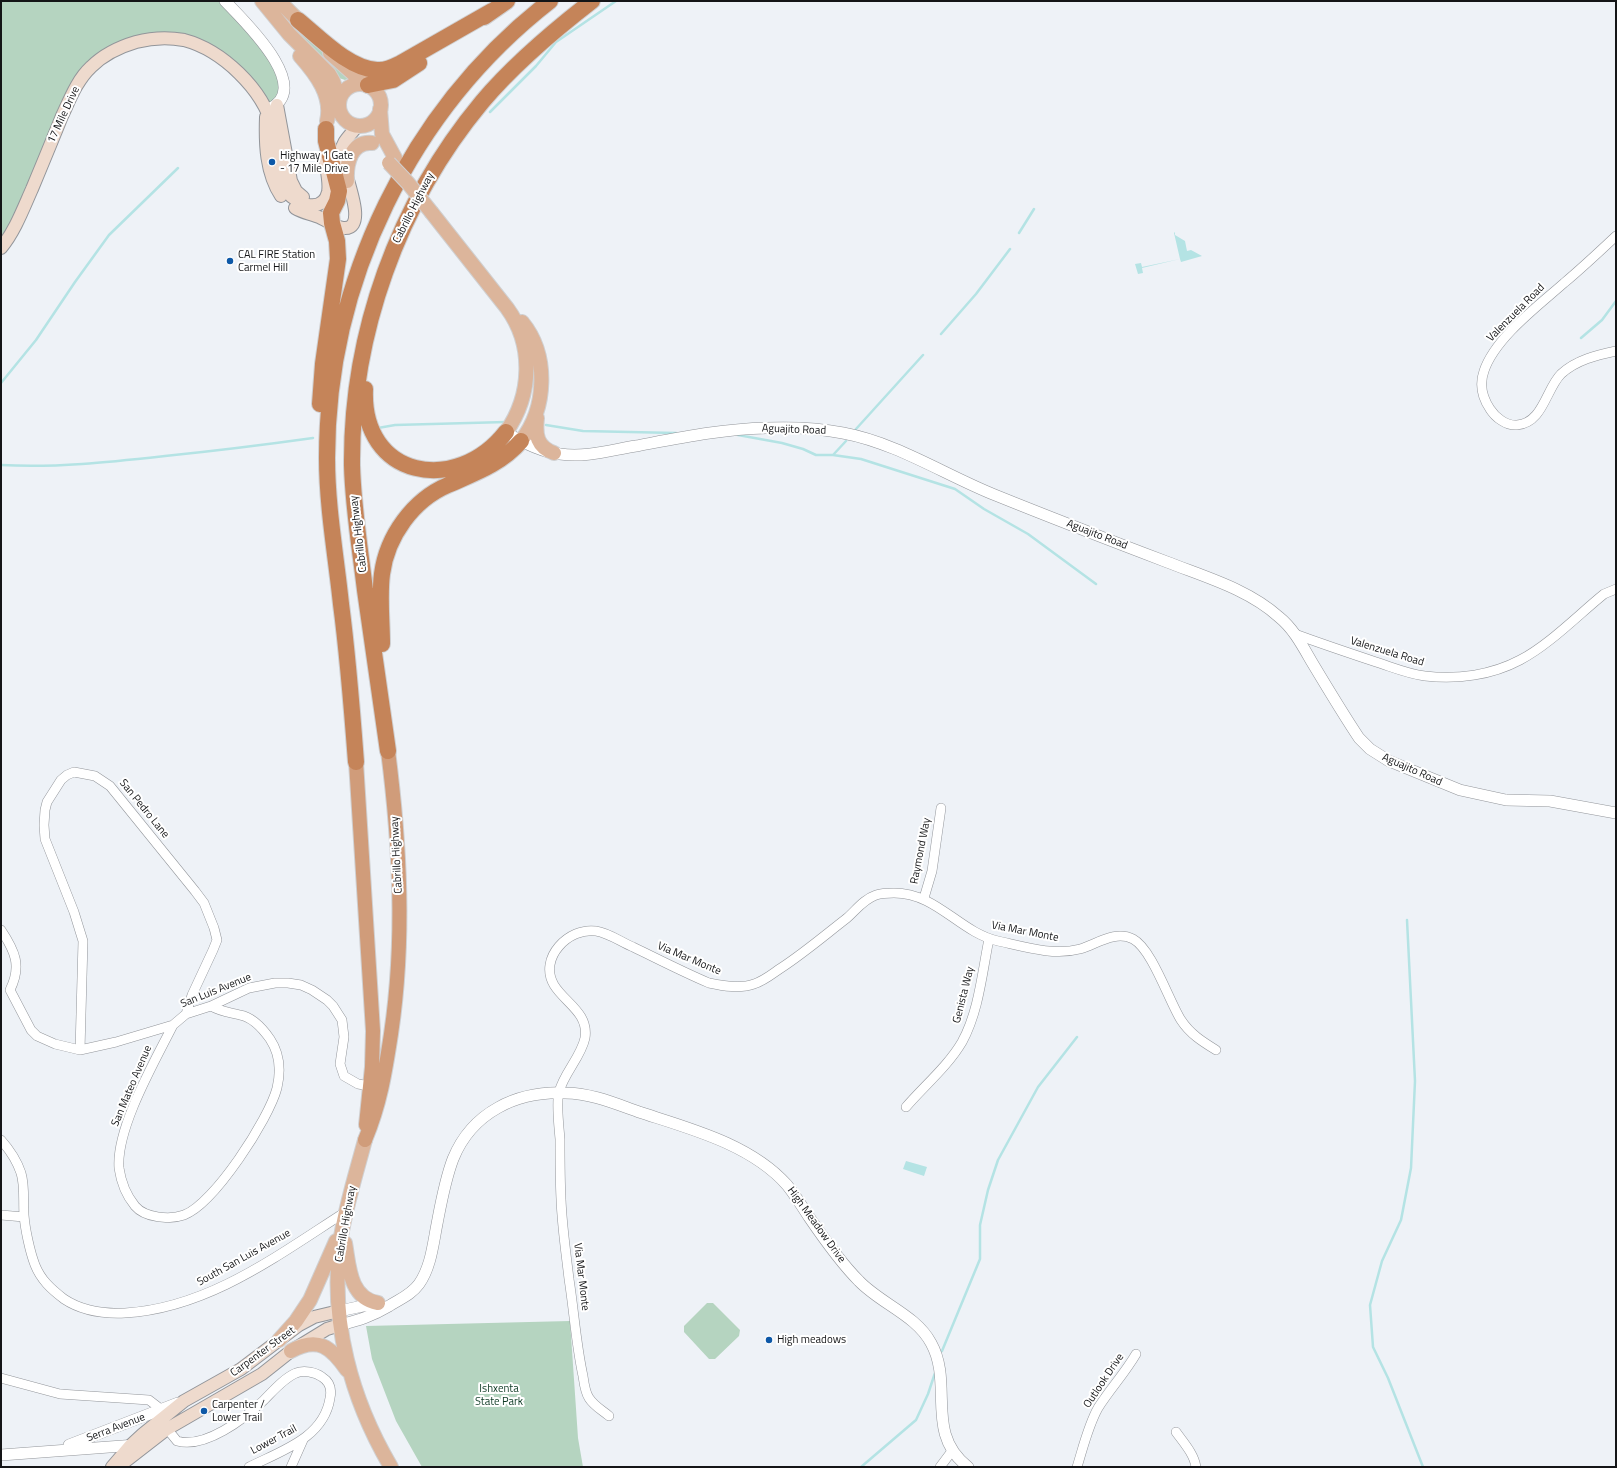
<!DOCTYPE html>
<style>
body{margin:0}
#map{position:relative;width:1617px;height:1468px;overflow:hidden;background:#eef2f7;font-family:"Titillium Web",sans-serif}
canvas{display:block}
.frame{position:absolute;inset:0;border:2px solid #141517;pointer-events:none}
</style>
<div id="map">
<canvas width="1617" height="1468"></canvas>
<div class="frame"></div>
</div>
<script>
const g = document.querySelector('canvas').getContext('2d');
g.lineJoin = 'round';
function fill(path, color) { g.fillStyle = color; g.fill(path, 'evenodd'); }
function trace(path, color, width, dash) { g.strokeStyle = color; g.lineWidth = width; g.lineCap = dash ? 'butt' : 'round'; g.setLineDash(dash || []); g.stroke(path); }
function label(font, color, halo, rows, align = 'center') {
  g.font = font + ' "Titillium Web",sans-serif'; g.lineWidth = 4; g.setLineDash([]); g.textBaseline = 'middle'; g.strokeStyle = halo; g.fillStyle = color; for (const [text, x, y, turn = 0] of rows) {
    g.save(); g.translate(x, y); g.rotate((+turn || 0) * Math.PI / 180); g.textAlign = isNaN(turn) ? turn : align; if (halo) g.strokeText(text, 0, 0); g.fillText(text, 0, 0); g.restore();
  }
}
const green = new Path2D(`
 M1,1H225L252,30L285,85L266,110L209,50L155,39L90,67L1,248Z
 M267,1H273L349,78L345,80L339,78Z
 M707,1303H713L740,1330L739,1336L715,1359H709L684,1332V1326Z
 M570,1321L578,1438L583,1467H422L396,1421L372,1359L366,1326Z`);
const water = new Path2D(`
 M1175,232V235L1185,241L1187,251L1191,250L1202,256L1181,262L1180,259L1142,268L1143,273L1138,274L1135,264L1141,263L1142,267L1180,259L1174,233Z
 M906,1161L927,1167L924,1176L903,1169Z`);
const stream = new Path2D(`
 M490,112L536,66L556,42L616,1
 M1019,233L1034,209
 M941,334L976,294L1010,249
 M1581,338L1602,320L1616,301
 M1,383L36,340L75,282L109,235L178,168
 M546,425L583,431L676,433
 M378,428L395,425L506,422
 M856,429L923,355
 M738,435L782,443L803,449L816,455H833L861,459L955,489L984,509L1028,534L1096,584
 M833,455L846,441
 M1,465C56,468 110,462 165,456C214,451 263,445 313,438
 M1407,920L1415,1081L1411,1168L1401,1220L1382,1261L1370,1305L1373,1347L1388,1378L1423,1467
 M942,1351L980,1259V1225L988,1190L998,1160L1038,1087L1077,1037
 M861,1467L916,1420L928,1394L935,1373`);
const minor = new Path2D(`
 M1616,236C1599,252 1582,268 1564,283C1538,306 1495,338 1484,371C1479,385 1482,397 1490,409C1495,417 1506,426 1517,425C1543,423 1546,389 1561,374C1576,360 1597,355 1616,351
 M1295,634C1322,644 1349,653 1376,662C1392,667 1408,674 1425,676C1457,680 1492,675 1520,660C1549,645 1578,615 1604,594L1616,589
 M924,898L932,871L941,808
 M1,930C15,951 22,966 10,990
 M10,990L31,1030L37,1036L55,1044L80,1050L116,1042L173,1025L186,1014L211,1006L249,988L275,983H288L301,985L312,990L327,1000L333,1006L342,1020L344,1037L340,1064L344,1076L358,1084L370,1086
 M173,1025C155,1061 116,1128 119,1168C121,1182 126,1195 135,1206C145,1218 170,1220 184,1215C214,1204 269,1119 277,1088C281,1071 280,1054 270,1039C263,1029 252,1017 240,1015C228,1012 222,1012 211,1006
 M80,1050L83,941L74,912L45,839L44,825L45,810L47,802L61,780L67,775L74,772L95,776L110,786L195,891L204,903L214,928L217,940L213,950L192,995L186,1014
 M906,1107C924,1086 948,1066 962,1042C979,1011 982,973 989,939
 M1,1140C9,1149 17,1161 21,1173C25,1186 23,1201 24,1215C25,1229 30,1252 35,1265C41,1280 51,1289 64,1299C82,1311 103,1314 125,1313C209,1308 278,1255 347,1211
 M1,1215L24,1217
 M1,1378L60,1394L149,1400L162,1410
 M609,1416C602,1410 594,1406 589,1398C585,1392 584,1383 583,1376C576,1344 574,1311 569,1279C566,1253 562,1226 561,1199C560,1179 560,1159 560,1139C559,1127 556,1103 559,1092C564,1073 581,1057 585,1038C589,1013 565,1003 554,985C538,958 569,927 596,931C609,933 621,942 633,947C658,959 683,972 709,983C723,986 740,989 754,984C764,981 772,974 781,968C804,953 825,935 847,918C856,910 864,899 876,895C882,893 888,893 894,893C937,893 959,932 998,941C1025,947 1054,956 1080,949C1097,944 1115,930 1133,939C1152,949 1169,1001 1181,1020C1190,1034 1203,1042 1216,1050
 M164,1425L177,1441C205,1449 244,1419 264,1400C273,1391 284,1378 296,1373C304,1370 315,1372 322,1377C330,1382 332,1389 330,1398C324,1438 281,1451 249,1467
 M1176,1432C1184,1443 1194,1454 1196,1467
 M291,1467L303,1440
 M940,1467L952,1451
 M1077,1467C1083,1448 1088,1426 1098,1408C1110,1389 1125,1373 1136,1354`);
const tertiary = new Path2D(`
 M225,1C243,20 315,88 269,109
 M506,432C523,443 540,452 560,454C585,458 611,450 636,446C679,438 722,429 766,428C791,427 818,428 843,433C897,443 945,475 995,495C1052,518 1109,540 1167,562C1205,577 1248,589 1279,617C1294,629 1303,647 1313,664C1328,689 1343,714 1359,738L1370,749L1389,761L1460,790L1506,800L1550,801L1616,813
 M339,1311L377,1303
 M340,1325C360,1320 372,1316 389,1306C400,1299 411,1295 419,1284C431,1267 433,1244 437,1224C441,1203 445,1180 453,1159C472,1112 517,1091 565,1093C590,1093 614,1103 639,1112C688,1128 751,1144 787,1185C795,1195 802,1206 809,1217C824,1239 840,1262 859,1281C881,1304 916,1315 931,1343C954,1384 924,1433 968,1467
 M69,1445L178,1403
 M1,1455L136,1445`);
const secondary = new Path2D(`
 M277,105L291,181L296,191L303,197
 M266,117C265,144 266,173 281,196
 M295,208C303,213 312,214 321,218C328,221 335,227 343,228C372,231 340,166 341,152C342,141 351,135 357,126
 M1,248C15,231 23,209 32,189C42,165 52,141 62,116C70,99 77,80 91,67C103,55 119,47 136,42C151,38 168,37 184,40C222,50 263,89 273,128C279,147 275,176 287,192C297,205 323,214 328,192C330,182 326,169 325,159
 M112,1467L130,1446L143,1434L184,1401L241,1369L299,1325L314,1317L339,1311
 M118,1467L167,1429L262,1374L291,1351L327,1329L340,1325`);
const primary = new Path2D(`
 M262,1L289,34L329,74L333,81L339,99
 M279,1L306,28
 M330,53L366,85
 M300,56C316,74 333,96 327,121
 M339 105a21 21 0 1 1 42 0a21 21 0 1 1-42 0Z
 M380,109L382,134L395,158
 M347,181C346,164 351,141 372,143
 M432,213L507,308C534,345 532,395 506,432
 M537,418C535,435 537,447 554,453
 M521,441C547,408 549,355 522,322
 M365,1140C356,1174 345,1208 340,1243C330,1322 351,1399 391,1467
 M345,1243C349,1265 349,1298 378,1303
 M279,1340L296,1321L310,1300L336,1241
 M291,1351C318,1336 331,1347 347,1370`);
const trunk = new Path2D(`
 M356,762L373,1031L372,1067L366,1125
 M365,1140C380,1104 385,1073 391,1034C405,940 400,845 388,751`);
const motorway = new Path2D(`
 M484,17L507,1
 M298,20C319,37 349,69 377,70C386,71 393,67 401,63L492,11
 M368,85L393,80L419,63
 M365,389C361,478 456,496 506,432
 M320,404L323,364L338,259L337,241L332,223L331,213L337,201L339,191L326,141V129
 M382,644C382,621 379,597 382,574C387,536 413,500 448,485C475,473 501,464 521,441
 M388,751C380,697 373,643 365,590C360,548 353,507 352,465C351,334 398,203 482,102C514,64 552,32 592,1
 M356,762C352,709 348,657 341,604C336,556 327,507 327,458C327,282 410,110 550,1`);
const primaryBridge = new Path2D(`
 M389,163L408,183L432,213`);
const markers = [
 [272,162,4,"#0d58a7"],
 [230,261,4,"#0d58a7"],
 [769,1340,4,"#0d58a7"],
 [204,1411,4,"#0d58a7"]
];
const streetNames = [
 ["17 Mile Drive",64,115,-65],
 ["Cabrillo Highway",414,208,-63],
 ["Valenzuela Road",1516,313,-45],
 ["Aguajito Road",794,430,2],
 ["Cabrillo Highway",359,534,-97],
 ["Aguajito Road",1097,535,21],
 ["Valenzuela Road",1387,652,17],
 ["Aguajito Road",1412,770,24],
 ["San Pedro Lane",144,809,51],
 ["Raymond Way",921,851,-79],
 ["Cabrillo Highway",397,855,-93],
 ["Via Mar Monte",1025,932,11],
 ["Via Mar Monte",689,959,23],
 ["San Luis Avenue",216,991,-22],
 ["Genista Way",964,995,-76],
 ["San Mateo Avenue",132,1086,-67],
 ["Cabrillo Highway",346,1224,-80],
 ["High Meadow Drive",816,1225,54],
 ["South San Luis Avenue",244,1258,-29],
 ["Via Mar Monte",581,1277,83],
 ["Carpenter Street",263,1352,-36],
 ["Outlook Drive",1104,1381,-56],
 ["Serra Avenue",116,1428,-21],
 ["Lower Trail",274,1440,-28]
];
const poiNames = [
 ["Highway 1 Gate",280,156],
 ["- 17 Mile Drive",280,169],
 ["CAL FIRE Station",238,255],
 ["Carmel Hill",238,268],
 ["High meadows",777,1340],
 ["Carpenter /",212,1405],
 ["Lower Trail",212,1418]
];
const parkNames = [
 ["Ishxenta",499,1389],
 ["State Park",499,1402]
];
fill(green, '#b5d4c0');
fill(water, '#b4e3e4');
trace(stream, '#b4e3e4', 2.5);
trace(minor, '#92959a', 10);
trace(tertiary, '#92959a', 12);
trace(secondary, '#92959a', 14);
trace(primary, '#d0d0d1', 16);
trace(trunk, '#d0d0d1', 16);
trace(motorway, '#d0d0d1', 18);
trace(minor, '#fff', 9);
trace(tertiary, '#fff', 11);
trace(secondary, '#eedacd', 12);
trace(primary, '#dcb59b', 14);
trace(trunk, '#d09c7a', 14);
trace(motorway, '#c58459', 16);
trace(primaryBridge, '#d0d0d1', 16, []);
trace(primaryBridge, '#dcb59b', 14);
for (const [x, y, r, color] of markers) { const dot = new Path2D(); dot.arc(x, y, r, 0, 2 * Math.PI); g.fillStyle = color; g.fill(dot); trace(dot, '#fff', 1.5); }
label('11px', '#141517', '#fff', streetNames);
label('11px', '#141517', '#fff', poiNames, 'left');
label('11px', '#0b3822', '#fff', parkNames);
</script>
